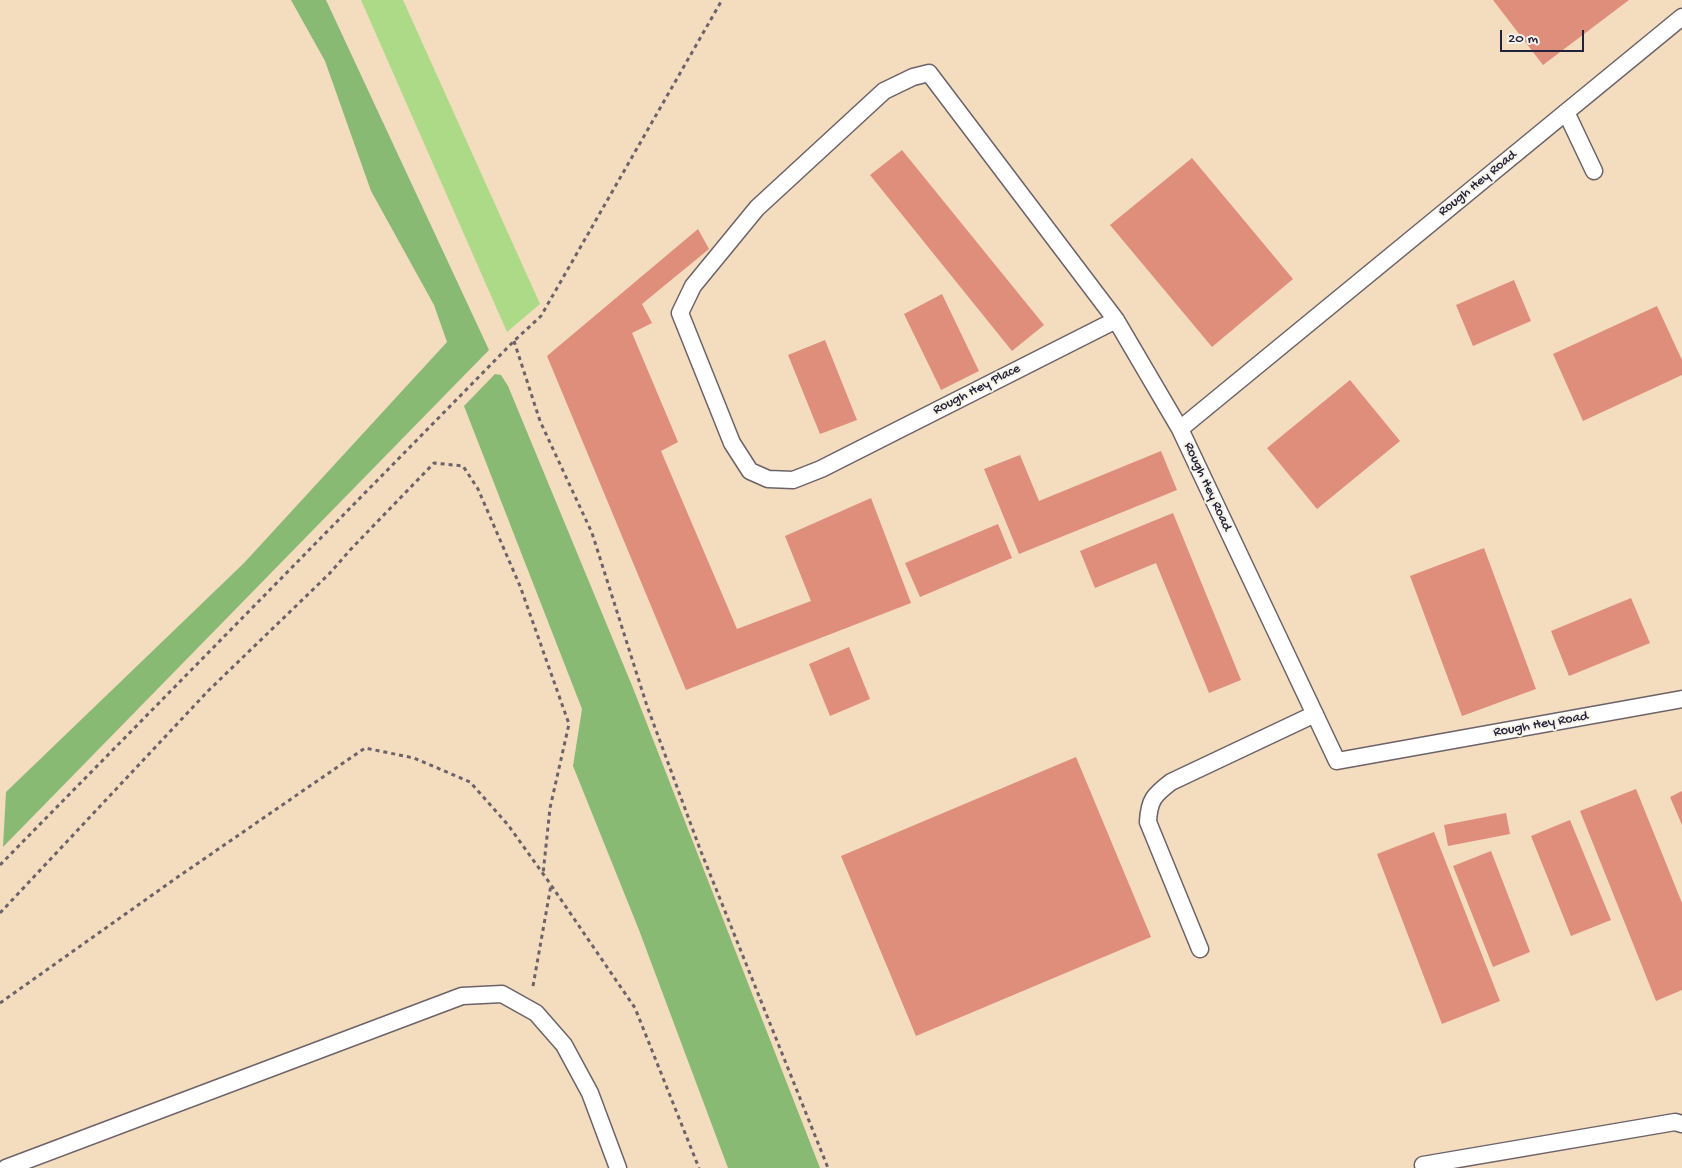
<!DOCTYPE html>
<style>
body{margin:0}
#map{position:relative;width:1682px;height:1168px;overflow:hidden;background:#f4dcbf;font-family:"Gochi Hand",sans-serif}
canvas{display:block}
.scale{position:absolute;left:1500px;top:30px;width:84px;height:22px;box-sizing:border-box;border:2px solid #22223b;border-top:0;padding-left:6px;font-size:15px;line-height:18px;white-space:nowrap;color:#22223b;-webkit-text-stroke:4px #f7f3e8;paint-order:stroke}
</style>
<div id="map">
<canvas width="1682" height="1168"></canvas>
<div class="scale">20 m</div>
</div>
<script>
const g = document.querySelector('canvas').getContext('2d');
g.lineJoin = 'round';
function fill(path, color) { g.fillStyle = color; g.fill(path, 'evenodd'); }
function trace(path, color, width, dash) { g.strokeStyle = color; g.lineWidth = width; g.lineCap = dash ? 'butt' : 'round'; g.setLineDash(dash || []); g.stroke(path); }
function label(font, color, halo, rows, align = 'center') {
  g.font = font + ' "Gochi Hand",sans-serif'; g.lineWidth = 4; g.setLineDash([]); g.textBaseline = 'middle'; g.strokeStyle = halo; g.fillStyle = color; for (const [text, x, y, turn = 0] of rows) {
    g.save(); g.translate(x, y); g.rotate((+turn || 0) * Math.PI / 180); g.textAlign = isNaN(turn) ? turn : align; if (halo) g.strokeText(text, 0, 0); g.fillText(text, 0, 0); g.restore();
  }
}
const green = new Path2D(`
 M361,0H403L540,304L507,332Z`);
const forest = new Path2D(`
 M291,0H326L489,350L3,847L6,792L244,563L447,342L434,305L371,191L325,61Z
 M495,374L501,375L508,386L633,688L820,1168H728L639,930L573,766L582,709L464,406Z`);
const building = new Path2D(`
 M1493,0H1629L1543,65Z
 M902,150L1044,325L1012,351L870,175Z
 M1192,158L1293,279L1212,347L1110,225Z
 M698,229L709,249L642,304L652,323L632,333L678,442L661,451L737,629L811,601L785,536L871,498L911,603L686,690L547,356Z
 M1514,280L1531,321L1473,346L1456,305Z
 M942,294L979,371L941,390L904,314Z
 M1657,306L1682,360V375L1583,421L1553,354Z
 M825,340L857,420L820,434L788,355Z
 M1350,380L1400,441L1317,509L1267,448Z
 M1161,451L1177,490L1019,554L984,469L1020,455L1039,501Z
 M1173,513L1241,680L1209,693L1156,563L1095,588L1080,551Z
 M998,524L1012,558L920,597L905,563Z
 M1484,548L1536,689L1462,716L1410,576Z
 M1631,598L1650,643L1569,676L1551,631Z
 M849,647L870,699L830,716L809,664Z
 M1076,757L1151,937L916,1036L841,856Z
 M1636,789L1682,903V990L1656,1001L1580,811Z
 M1682,791V825L1670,797Z
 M1506,813L1510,834L1448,846L1444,825Z
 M1570,820L1611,920L1571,936L1531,836Z
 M1434,832L1500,1001L1442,1024L1377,854Z
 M1491,851L1530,952L1493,967L1453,866Z`);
const path = new Path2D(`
 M514,341L540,421L592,533L647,706L700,849L828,1168
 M0,865L514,341L541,316L722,0
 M0,913L208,691L329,574L351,549L434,463L463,466L478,489L520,586L569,724L550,808L543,874
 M533,986L551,885
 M0,1003L172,881L365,748L414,758L470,782L508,825L551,885L635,1008L699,1168`);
const service = new Path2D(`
 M1682,17L1180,429L1337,761L1682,699
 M1566,112L1594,171
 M1116,320L821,469L793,480L768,479L750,471L732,443L680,313L693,286L757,208L884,91L913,77L929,73L1116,320L1180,429
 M1200,949L1148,822C1149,800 1154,795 1171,782L1315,714
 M1423,1165L1675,1122L1682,1124
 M6,1168L462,996L502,994L536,1013L564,1045L590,1093L618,1168`);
const streetNames = [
 ["Rough Hey Road",1478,184,-39],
 ["Rough Hey Place",977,390,-27],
 ["Rough Hey Road",1207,487,65],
 ["Rough Hey Road",1541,725,-10]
];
fill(green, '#acda87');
fill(forest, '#89ba74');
fill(building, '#de8e7b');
trace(service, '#6c6369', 19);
trace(path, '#6c6369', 3, [4, 4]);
trace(service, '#fff', 16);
label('14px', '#22223b', '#f7f3e8', streetNames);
</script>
